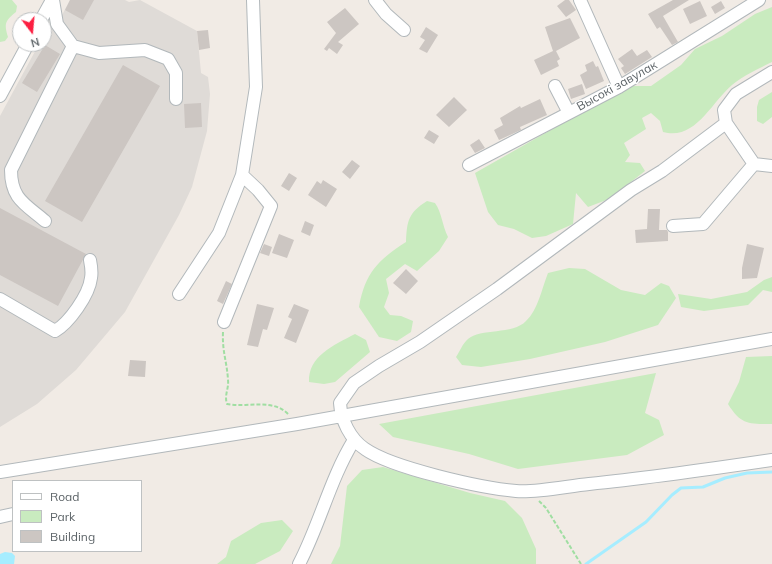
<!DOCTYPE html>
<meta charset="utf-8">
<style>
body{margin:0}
#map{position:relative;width:772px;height:564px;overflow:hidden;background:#f1ebe5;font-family:Mulish,sans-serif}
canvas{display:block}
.legend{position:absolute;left:12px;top:480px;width:130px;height:72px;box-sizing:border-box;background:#fff;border:1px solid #bec1c2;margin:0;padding:5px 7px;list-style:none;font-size:12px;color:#5c6367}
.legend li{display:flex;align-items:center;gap:8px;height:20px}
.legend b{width:20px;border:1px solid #bec1c2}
.north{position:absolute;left:12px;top:12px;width:40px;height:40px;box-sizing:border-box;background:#fff;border:1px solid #bec1c2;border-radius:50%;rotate:164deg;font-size:11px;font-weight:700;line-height:16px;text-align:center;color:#5c6367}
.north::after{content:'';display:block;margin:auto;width:14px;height:18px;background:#fc1f41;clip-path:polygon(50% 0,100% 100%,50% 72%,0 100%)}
</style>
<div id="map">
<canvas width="772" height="564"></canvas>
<ul class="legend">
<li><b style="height:5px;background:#fff"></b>Road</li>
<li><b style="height:11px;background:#c9ebbf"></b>Park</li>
<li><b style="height:11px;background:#ccc6c2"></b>Building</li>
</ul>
<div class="north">N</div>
</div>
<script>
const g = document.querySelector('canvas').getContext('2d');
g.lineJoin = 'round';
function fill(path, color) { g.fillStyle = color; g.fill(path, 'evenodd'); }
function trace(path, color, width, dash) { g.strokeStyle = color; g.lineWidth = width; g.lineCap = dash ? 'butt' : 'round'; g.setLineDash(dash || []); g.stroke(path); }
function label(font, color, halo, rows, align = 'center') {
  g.font = font + ' Mulish,sans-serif'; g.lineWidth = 3; g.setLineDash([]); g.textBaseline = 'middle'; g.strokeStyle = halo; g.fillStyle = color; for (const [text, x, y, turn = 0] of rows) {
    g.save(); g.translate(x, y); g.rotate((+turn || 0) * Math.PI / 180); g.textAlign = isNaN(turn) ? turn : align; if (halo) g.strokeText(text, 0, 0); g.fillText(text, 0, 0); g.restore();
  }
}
const industrial = new Path2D(`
 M70,0H125L129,2L140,0L197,31L201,73L208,77L210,94L207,131L192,187L179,215L125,312L76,370L37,404L0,427V116L39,44H44V35L49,25H54L60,21L62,18L61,17Z`);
const green = new Path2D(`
 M0,0H12L17,6L16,12C5,21 4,23 8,37L5,41L0,42Z
 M772,7V62C758,69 744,75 732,85C711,103 695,141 663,132L660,121L651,113L642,118L646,129L624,143L630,155L625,162L640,163L645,171L609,199L588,207L576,193L573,224L546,236L532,238L514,229L498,225L488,212L475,173L628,86H651L681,65L695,49L722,36L755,14Z
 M772,92V117L763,124L757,121V107L759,100Z
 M427,201L435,203C442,213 442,225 448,237L439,251L417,271L405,264L386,279L389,293L384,307L390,315L401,316L413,321L411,332L397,341L379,337L359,307C365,273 378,260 406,242C407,221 408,213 427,201Z
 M569,268L585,269L621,290L645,295L661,283L669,286L676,298L658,325L605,342L530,359L481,367L462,365L456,357C460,351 463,343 468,339C480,328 513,335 526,321C538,310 542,288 548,273Z
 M772,277V292L763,290L748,305L704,311L681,307L678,294L711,299L747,292L764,280Z
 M355,334L366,340L370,352L335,382L324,384L309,382C308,356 334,345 355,334Z
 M772,356V424C749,424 741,425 728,404L739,382L746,357Z
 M656,373L645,413L659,420L664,435L627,455L518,469L469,454L393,437L379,424Z
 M383,467L470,493L505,501L522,518L536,549V564H331L340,546L347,486L362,470Z
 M282,520L293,531L280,551L255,564H217L226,557L231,541L261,523Z`);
const water = new Path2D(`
 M5,552L12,553L15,556L14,564H0V554Z`);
const stream = new Path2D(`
 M586,564L646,522L672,495L681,488L703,487L725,478L747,473L772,472`);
const building = new Path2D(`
 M70,0H94L83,20L65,10Z
 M565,0H569L576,10L566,17L557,6Z
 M673,0H689L663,16L678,42L672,45L660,27L657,29L648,14Z
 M700,1L707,16L690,24L683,9Z
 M721,1L725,8L715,14L711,7Z
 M345,8L359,24L338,42L343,45L337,54L329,48L327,51L324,49L336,33L327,22Z
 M570,18L580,38L556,51L560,59L557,61L559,66L541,75L534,60L553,51L545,27Z
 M426,27L438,35L427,53L419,49L425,40L420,37Z
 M208,30L210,48L199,50L197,31Z
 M45,45L60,54L37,92L22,83Z
 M632,49L637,56L647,50L652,57L625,74L621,68L624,66L618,59Z
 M593,61L596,67L598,66L604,81L586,89L580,75L587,71L585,65Z
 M123,65L160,86L82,222L45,201Z
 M582,84L585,94L571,99L568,89Z
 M454,97L467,110L449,127L436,115Z
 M540,99L547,115L520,127L521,130L499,140L494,130L503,125L500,118L520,106L521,108Z
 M201,103L202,127L185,128L184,104Z
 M429,130L439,136L434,144L424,138Z
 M479,139L485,148L475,153L470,145Z
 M352,160L360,166L350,179L342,172Z
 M289,173L297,178L289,191L281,186Z
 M323,180L337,189L326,207L308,195L317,181L321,184Z
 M0,208L86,254L58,306L0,275Z
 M648,209H660L659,230H667L668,232V241L636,243L635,230L647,229Z
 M305,221L314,225L310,236L301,232Z
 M279,234L294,240L287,258L272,253Z
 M264,244L272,247L269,256L260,253Z
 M747,244L764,248L757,278L742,279V268Z
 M406,269L418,281L406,294L393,283Z
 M226,281L232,284L223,304L217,301Z
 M257,304L274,308L267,330L263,329L258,347L247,345Z
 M294,304L309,310L296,343L284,338L292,319L288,317Z
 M130,360L146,361L145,377L128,376Z`);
const path = new Path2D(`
 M223,332C222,351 227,362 228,380C229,389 224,395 227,404C248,408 272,398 288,414
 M539,501L546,508L581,564`);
const minor = new Path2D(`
 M53,0L57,24L73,46L99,53L145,50L168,59L176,73V99
 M375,0L386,14L404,30
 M580,0L619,87
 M41,20L52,0
 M772,72L736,94L724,110L726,123L754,164L772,166
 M555,86L569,113
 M0,96L28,44
 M726,123L662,171L631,190L497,289L420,342L379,366L354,383L340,403C341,420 350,439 365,449C392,468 481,488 516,491C535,493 568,486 589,484C650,478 711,469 772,460
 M469,165L619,87L759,0
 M45,221C25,204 11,199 11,170L73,46
 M673,226L703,224L754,164
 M179,294L219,233L242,175L256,87L253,0
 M0,299L55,331C69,323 89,295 91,278C92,273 91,265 90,260
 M224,322L271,206L258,190L242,175
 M0,472L297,424L772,339
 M0,517L13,514
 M299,564C320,524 330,479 354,440`);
const streetNames = [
 ["Высокі завулак",617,86,-29]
];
fill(industrial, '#dfdbd7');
fill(green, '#c9ebbf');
fill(water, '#a6edff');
trace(stream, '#a6edff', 3);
fill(building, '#ccc6c2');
trace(minor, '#b2b8bb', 14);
trace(path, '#a0dea2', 2, [4, 2]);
trace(minor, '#fff', 12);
label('12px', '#5c6367', '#fff', streetNames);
</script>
